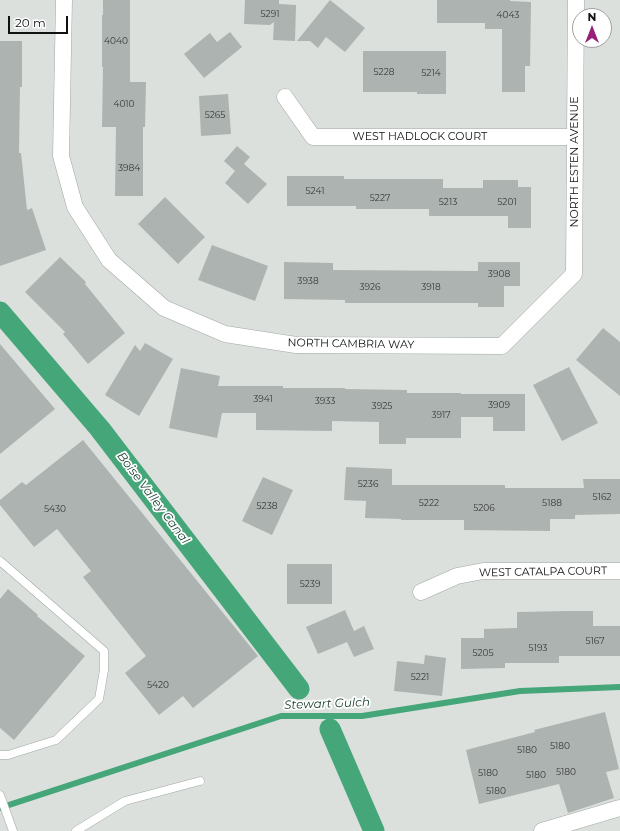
<!DOCTYPE html>
<style>
body{margin:0}
#map{position:relative;width:620px;height:831px;overflow:hidden;background:#dbe0dd;font-family:Montserrat,sans-serif}
canvas{display:block}
.north{position:absolute;left:572px;top:8px;width:40px;height:40px;box-sizing:border-box;background:#fff;border:1px solid #9fa0a0;border-radius:50%;rotate:0deg;font-size:11px;font-weight:700;line-height:16px;text-align:center;color:#101211}
.north::after{content:'';display:block;margin:auto;width:14px;height:18px;background:#971e79;clip-path:polygon(50% 0,100% 100%,50% 72%,0 100%)}
.scale{position:absolute;left:8px;top:16px;width:60px;height:18px;box-sizing:border-box;border:2px solid #101211;border-top:0;padding-left:5px;font-size:12px;line-height:14px;white-space:nowrap;color:#101211;-webkit-text-stroke:3px #fff;paint-order:stroke}
</style>
<div id="map">
<canvas width="620" height="831"></canvas>
<div class="north">N</div>
<div class="scale">20 m</div>
</div>
<script>
const g = document.querySelector('canvas').getContext('2d');
g.lineJoin = 'round';
function trace(path, color, width, dash) { g.strokeStyle = color; g.lineWidth = width; g.lineCap = dash ? 'butt' : 'round'; g.setLineDash(dash || []); g.stroke(path); }
function fill(path, color) { g.fillStyle = color; g.fill(path, 'evenodd'); }
function label(font, color, halo, rows, align = 'center') {
  g.font = font + ' Montserrat,sans-serif'; g.lineWidth = 3.5; g.setLineDash([]); g.textBaseline = 'middle'; g.strokeStyle = halo; g.fillStyle = color; for (const [text, x, y, turn = 0] of rows) {
    g.save(); g.translate(x, y); g.rotate((+turn || 0) * Math.PI / 180); g.textAlign = isNaN(turn) ? turn : align; if (halo) g.strokeText(text, 0, 0); g.fillText(text, 0, 0); g.restore();
  }
}
const stream = new Path2D(`
 M0,808L281,716H362L520,691L620,687`);
const canal = new Path2D(`
 M0,312L100,429L299,689
 M330,729L374,831`);
const building = new Path2D(`
 M103,0H130V82H146L145,127H143V196H115L116,127H102L103,67H102V15H103Z
 M245,0H279V4L296,5L295,41L273,40L274,22L270,25L244,24Z
 M330,0L365,28L345,52L326,37L318,48L310,41H297Z
 M437,0H510V1L531,2L530,66H525V92H502V29H485V23H437Z
 M230,32L242,47L204,78L184,54L210,33L217,42Z
 M0,41H22V87H20L19,153H21L27,210L32,208L46,250L0,266Z
 M363,51H446V94H417V92H363Z
 M228,94L231,134L201,136L199,96Z
 M237,146L250,157L244,164L267,184L248,204L225,183L235,171L224,161Z
 M287,176H344V179H443V188H483V180H518V187H531V228H508V216H429V209H356V206H287Z
 M165,197L205,237L178,264L138,224Z
 M212,245L268,266L255,301L198,280Z
 M60,257L86,282L85,284L125,333L88,364L63,334L65,332L25,292Z
 M284,262L333,263V270L478,271V262H520V286H504V307H478V303H345V300L284,299Z
 M603,328L620,342V396L576,360Z
 M145,343L173,359L139,416L105,395L135,345L140,351Z
 M0,344L55,409L0,454Z
 M569,367L598,423L562,441L533,385Z
 M181,368L220,376L218,386H283V388H345V389L407,390V393H461V394H525V431H493V417H461V438H406V444H379V422L332,421V431L256,430V413H222L217,438L169,428Z
 M83,440L258,656L193,708L183,696L159,715L125,673L146,656L83,577L91,571L57,529L34,547L0,505V500L22,482L26,485Z
 M346,467L392,469V485H505V488H584L583,479H620V514L575,515V519H550V531L464,530V520H401V519L365,518L366,501L344,500Z
 M263,477L293,490L272,535L242,521Z
 M287,564H332V604H287Z
 M8,589L38,615L37,616L85,656L14,740L0,728V599Z
 M345,610L354,631L364,626L374,649L354,657L347,642L318,654L306,627Z
 M569,611H593V626H620V656H559V663H505V668L461,669V638H484V629L517,628V612Z
 M425,655L446,658L442,696L394,691L397,661L424,664Z
 M605,712L619,769L606,772L614,798L568,813L559,784L479,804L466,750L535,732L534,730Z`);
const service = new Path2D(`
 M0,561L104,651V670L99,699L56,740L8,755H0
 M0,795L13,831
 M76,831L125,801L200,781`);
const minor = new Path2D(`
 M64,0L61,156L75,207L109,260L164,308L225,334L296,345L502,346L574,274L576,0
 M285,97L313,137H575
 M421,592L457,576L483,571H620
 M542,831L620,808`);
const numberNames = [
 ["5291",270,14],
 ["4043",508,15],
 ["4040",116,41],
 ["5228",384,72],
 ["5214",431,73],
 ["4010",124,104],
 ["5265",215,115],
 ["3984",129,168],
 ["5241",315,191],
 ["5227",380,198],
 ["5213",448,202],
 ["5201",507,202],
 ["3908",499,274],
 ["3938",308,281],
 ["3926",370,287],
 ["3918",431,287],
 ["3941",263,399],
 ["3933",325,401],
 ["3909",499,405],
 ["3925",382,406],
 ["3917",441,415],
 ["5236",368,484],
 ["5162",602,497],
 ["5222",429,503],
 ["5188",552,503],
 ["5238",267,506],
 ["5206",484,508],
 ["5430",55,509],
 ["5239",310,584],
 ["5167",595,641],
 ["5193",538,648],
 ["5205",483,653],
 ["5221",420,677],
 ["5420",158,685],
 ["5180",560,746],
 ["5180",527,750],
 ["5180",566,772],
 ["5180",488,773],
 ["5180",536,775],
 ["5180",496,791]
];
const streetNames = [
 ["WEST HADLOCK COURT",420,137],
 ["NORTH ESTEN AVENUE",575,162,-90],
 ["NORTH CAMBRIA WAY",351,344,1],
 ["WEST CATALPA COURT",543,572,-1]
];
const waterNames = [
 ["Boise Valley Canal",153,498,53],
 ["Stewart Gulch",327,704,-2]
];
trace(stream, '#45a679', 6);
trace(canal, '#45a679', 21);
fill(building, '#adb3b0');
trace(service, '#a1a7a4', 9);
trace(minor, '#a1a7a4', 17);
trace(service, '#fff', 8);
trace(minor, '#fff', 16);
label('9px', '#373a39', null, numberNames);
label('11px', '#101211', '#fff', streetNames);
label('italic 12px', '#19412e', '#fff', waterNames);
</script>
